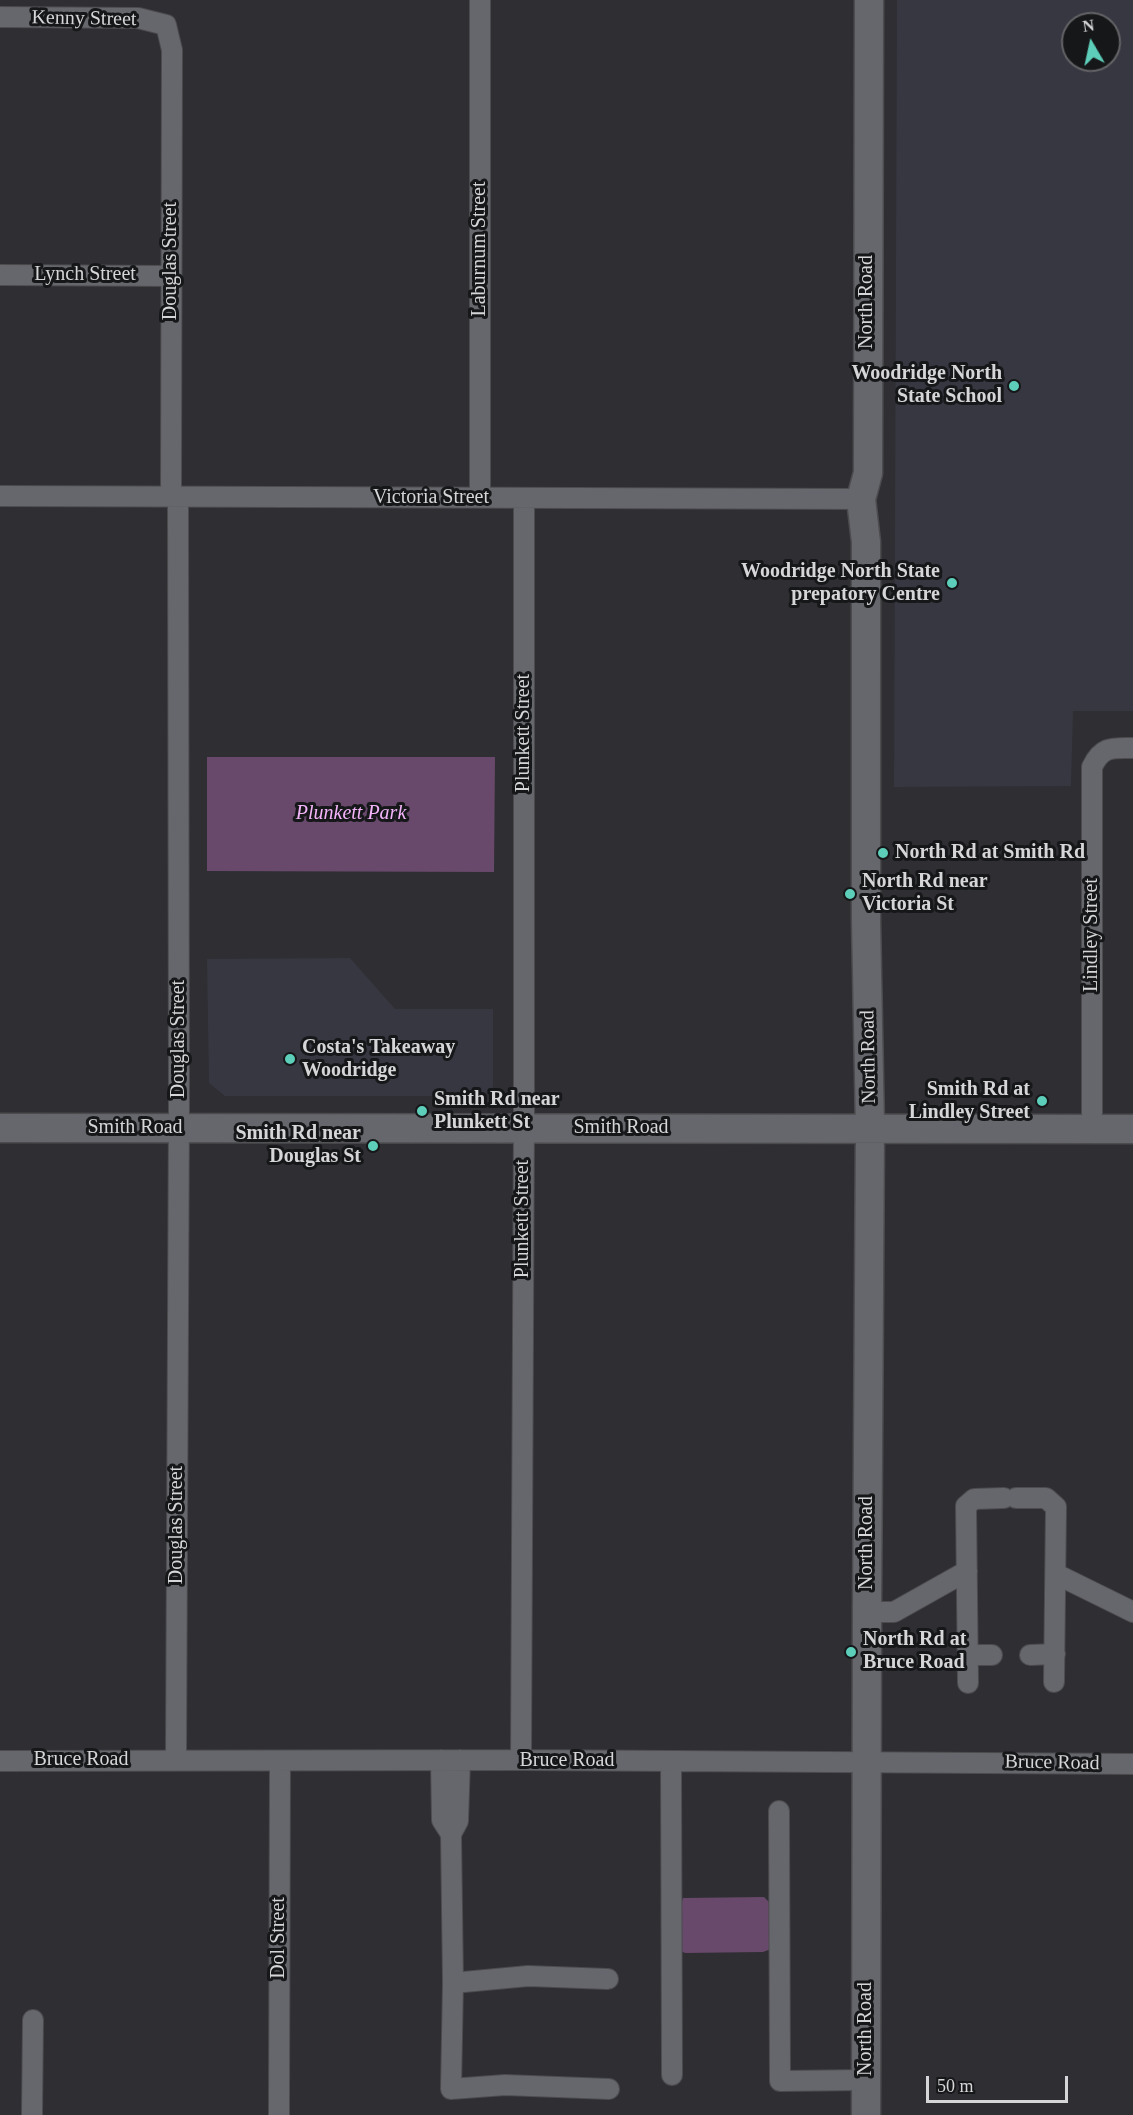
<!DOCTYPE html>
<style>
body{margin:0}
#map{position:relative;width:1133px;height:2115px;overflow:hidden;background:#2e2e33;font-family:Georgia,serif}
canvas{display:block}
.north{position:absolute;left:1061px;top:12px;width:60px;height:60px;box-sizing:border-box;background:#161719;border:2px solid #636366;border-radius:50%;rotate:351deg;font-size:16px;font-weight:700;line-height:24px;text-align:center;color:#d6d6d9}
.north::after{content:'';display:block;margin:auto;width:21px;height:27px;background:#5dceb9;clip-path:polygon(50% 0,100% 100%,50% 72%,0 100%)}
.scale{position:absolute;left:926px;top:2076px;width:142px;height:27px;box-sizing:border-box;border:3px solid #d6d6d9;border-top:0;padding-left:8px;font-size:18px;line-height:21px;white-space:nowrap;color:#d6d6d9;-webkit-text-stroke:4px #161719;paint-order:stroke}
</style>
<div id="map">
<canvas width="1133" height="2115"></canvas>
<div class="north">N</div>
<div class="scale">50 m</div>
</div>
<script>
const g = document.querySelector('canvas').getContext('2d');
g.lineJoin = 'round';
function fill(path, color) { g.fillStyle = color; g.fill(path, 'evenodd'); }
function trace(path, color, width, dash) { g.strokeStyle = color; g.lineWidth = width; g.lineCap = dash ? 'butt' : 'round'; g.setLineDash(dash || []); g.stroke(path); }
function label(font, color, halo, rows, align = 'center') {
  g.font = font + ' Georgia,serif'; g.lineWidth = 6; g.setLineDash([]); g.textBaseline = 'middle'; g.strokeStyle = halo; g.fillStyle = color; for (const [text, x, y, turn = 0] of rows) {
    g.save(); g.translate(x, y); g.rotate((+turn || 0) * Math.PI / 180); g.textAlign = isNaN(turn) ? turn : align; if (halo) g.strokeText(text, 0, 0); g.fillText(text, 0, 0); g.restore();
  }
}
const built = new Path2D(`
 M897,0H1133V711H1073L1071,786L894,787ZM1073,24H1109V60H1073Z
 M350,958L395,1009H493V1087L483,1096H225L209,1083L207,959Z`);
const green = new Path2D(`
 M207,757H495L494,872L207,871Z
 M764,1897L771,1904V1949L763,1952L685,1953L681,1951V1904L683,1898Z`);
const street = new Path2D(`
 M0,17L138,18L166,25L172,50L171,497
 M0,275L171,276
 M0,496L861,499
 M480,497V0
 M1092,1129V767C1102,746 1112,748 1133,748
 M1016,1498H1046L1056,1507L1054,1682
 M1056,1574L1133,1612
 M867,1612H894L967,1571
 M968,1655H992
 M1030,1655L1055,1654
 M968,1683L966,1506L974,1499L1004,1498
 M176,1760L179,1105L178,497
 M441,1760L442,1820L451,1834
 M460,1760L458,1821L451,1834L453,1983L451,2089L505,2085L609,2089
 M521,1760L524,1113V498
 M0,1761L521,1760L1133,1764
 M671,1761L672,2075
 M779,1811L780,2081L866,2080
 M453,1983L528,1976L608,1979
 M32,2115L33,2020
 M279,2115L280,1761`);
const secondary = new Path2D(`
 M0,1128L1133,1129
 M866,2115L867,1612L870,1129L866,920V542L861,499L868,473L869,0`);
const markers = [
 [1014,386,6,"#5dceb9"],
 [952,583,6,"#5dceb9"],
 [883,853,6,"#5dceb9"],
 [850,894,6,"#5dceb9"],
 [290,1059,6,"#5dceb9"],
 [1042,1101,6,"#5dceb9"],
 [422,1111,6,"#5dceb9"],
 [373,1146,6,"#5dceb9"],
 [851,1652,6,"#5dceb9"]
];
const streetNames = [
 ["Kenny Street",84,19,1],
 ["Laburnum Street",480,249,-90],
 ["Douglas Street",171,261,-90],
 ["Lynch Street",85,275],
 ["North Road",867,302,-90],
 ["Victoria Street",431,498],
 ["Plunkett Street",524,733,-90],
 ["Lindley Street",1092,935,-90],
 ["Douglas Street",179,1039,-90],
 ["North Road",869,1057,-91],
 ["Smith Road",135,1128],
 ["Smith Road",621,1128],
 ["Plunkett Street",523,1219,-90],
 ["Douglas Street",177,1525,-90],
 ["North Road",867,1543,-90],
 ["Bruce Road",81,1760],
 ["Bruce Road",567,1761],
 ["Bruce Road",1052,1763,1],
 ["Dol Street",279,1938,-90],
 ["North Road",866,2029,-90]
];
const poiNames = [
 ["Woodridge North",1002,374,"right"],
 ["State School",1002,397,"right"],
 ["Woodridge North State",940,572,"right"],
 ["prepatory Centre",940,595,"right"],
 ["North Rd at Smith Rd",895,853],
 ["North Rd near",862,882],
 ["Victoria St",862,905],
 ["Costa's Takeaway",302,1048],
 ["Woodridge",302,1071],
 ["Smith Rd at",1030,1090,"right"],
 ["Lindley Street",1030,1113,"right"],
 ["Smith Rd near",434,1100],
 ["Plunkett St",434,1123],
 ["Smith Rd near",361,1134,"right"],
 ["Douglas St",361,1157,"right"],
 ["North Rd at",863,1640],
 ["Bruce Road",863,1663]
];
const parkNames = [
 ["Plunkett Park",351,814]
];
fill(built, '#363741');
fill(green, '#69496b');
trace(street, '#4c4c4f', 22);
trace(secondary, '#4c4c4f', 31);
trace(street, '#66676c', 20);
trace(secondary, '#66676c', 28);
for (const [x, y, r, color] of markers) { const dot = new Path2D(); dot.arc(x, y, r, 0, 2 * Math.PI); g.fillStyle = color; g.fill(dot); trace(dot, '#161719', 2); }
label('20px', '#d6d6d9', '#161719', streetNames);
label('bold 20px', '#d6d6d9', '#161719', poiNames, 'left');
label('italic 20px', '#f4b4f9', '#161719', parkNames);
</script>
